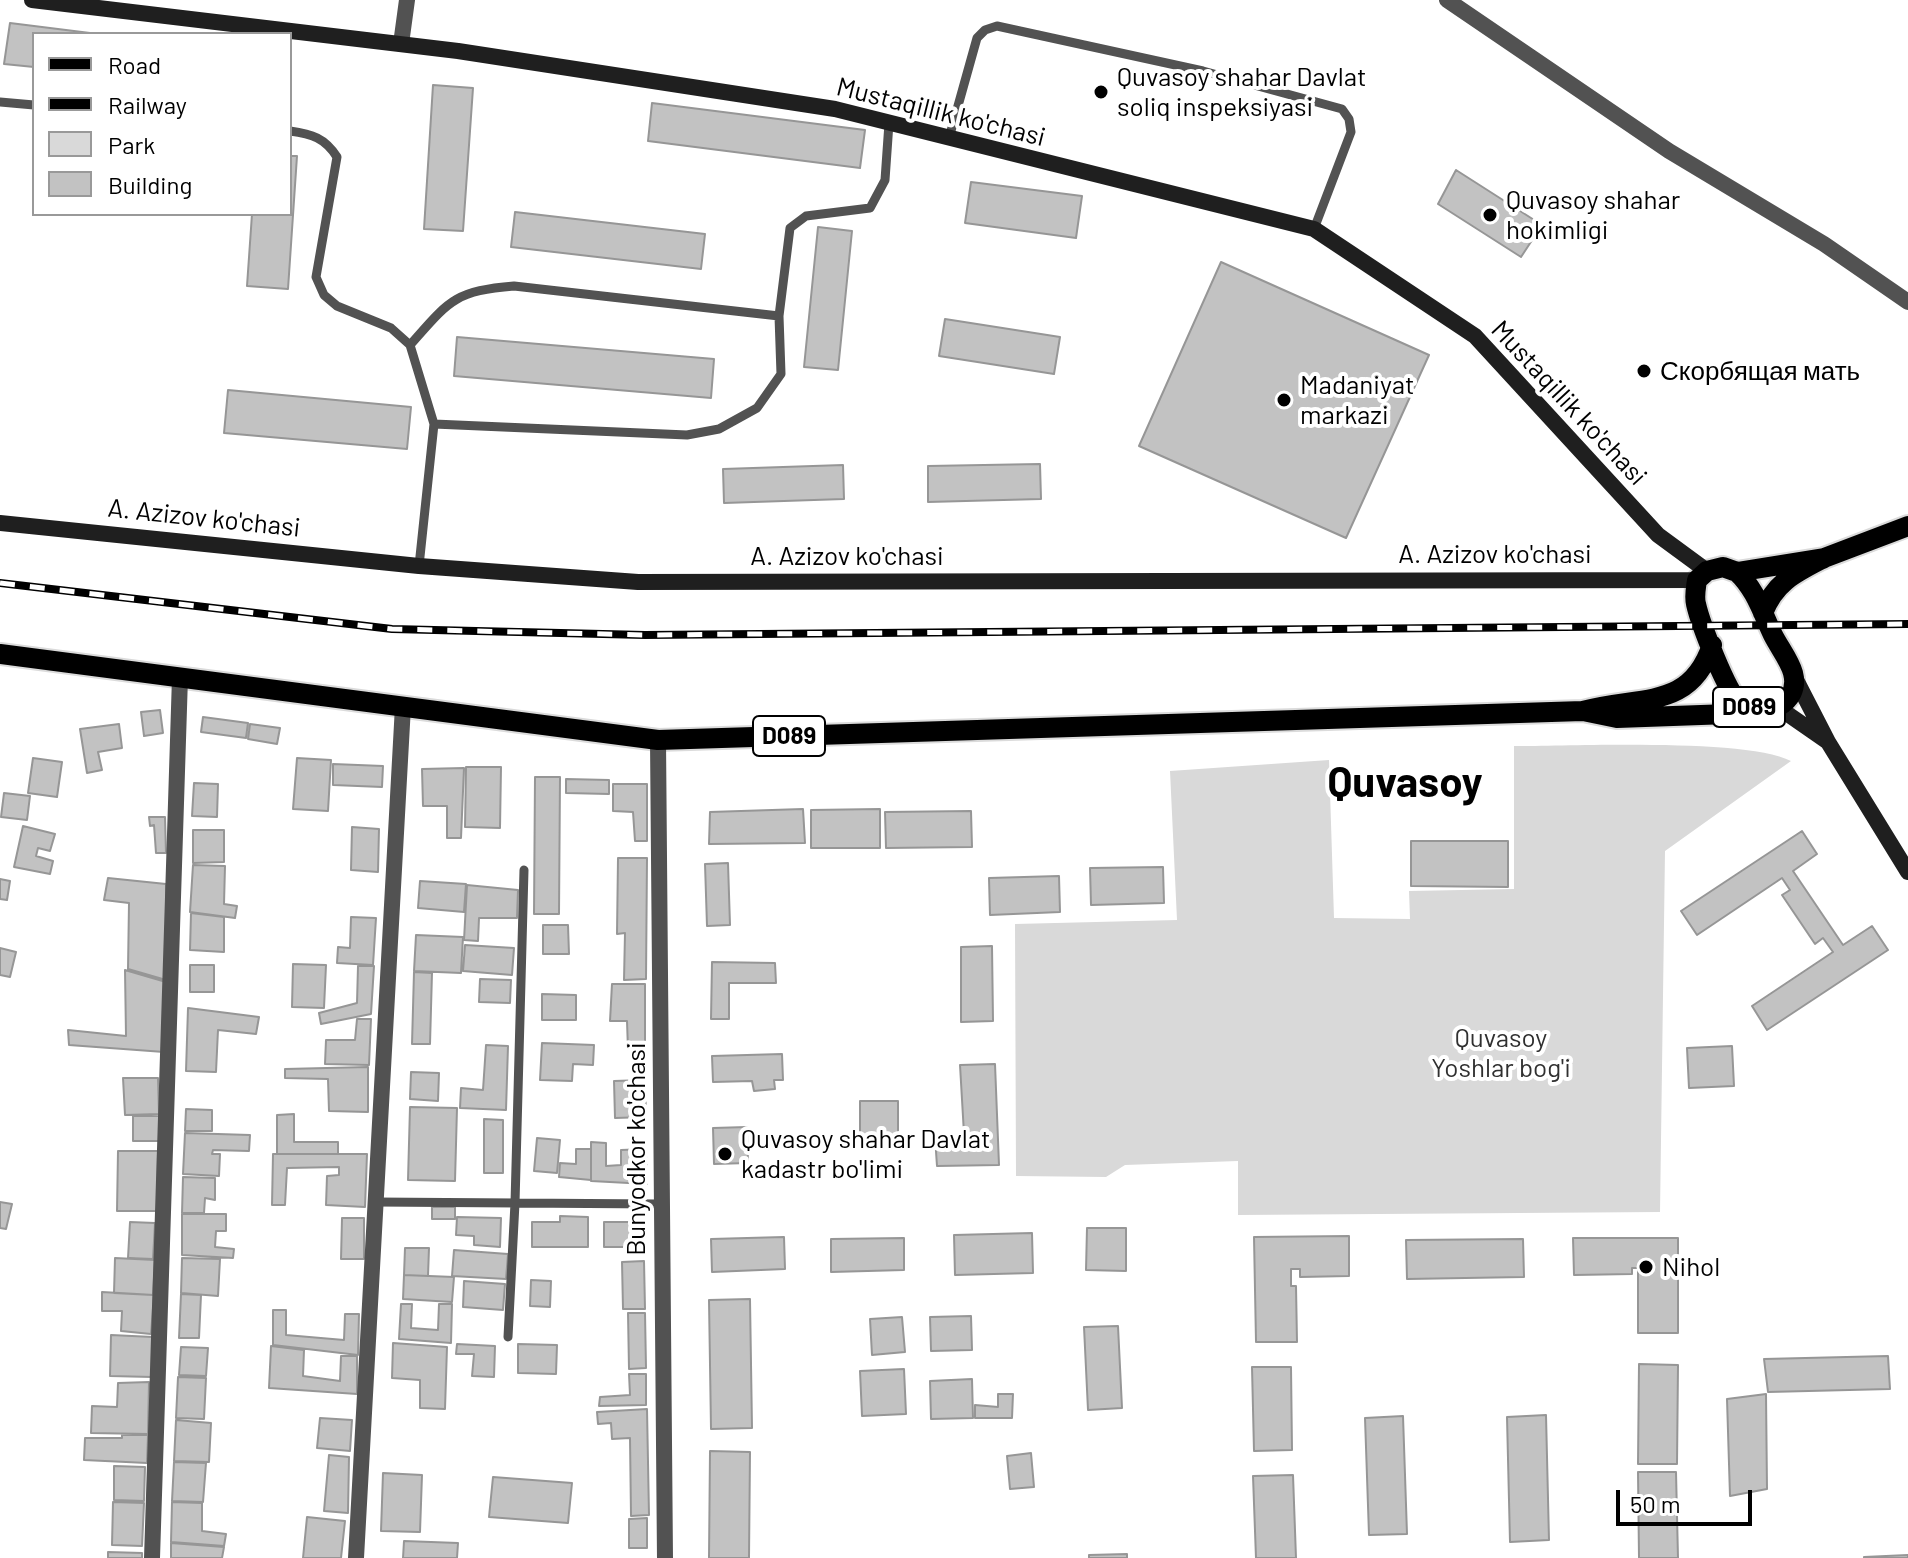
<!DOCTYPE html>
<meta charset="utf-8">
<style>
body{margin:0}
#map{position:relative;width:1908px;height:1558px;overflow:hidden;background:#fff;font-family:Barlow,sans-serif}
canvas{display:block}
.legend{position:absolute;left:32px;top:32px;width:260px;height:184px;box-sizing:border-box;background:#fff;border:2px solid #999;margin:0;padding:10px 14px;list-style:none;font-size:24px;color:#000}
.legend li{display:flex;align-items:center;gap:16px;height:40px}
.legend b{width:40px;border:2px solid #999}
.scale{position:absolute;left:1616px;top:1490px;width:136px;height:36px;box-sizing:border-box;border:4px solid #000;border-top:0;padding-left:10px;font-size:24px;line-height:28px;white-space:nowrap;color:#000;-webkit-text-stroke:6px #fff;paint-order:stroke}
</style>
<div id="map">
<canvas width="1908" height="1558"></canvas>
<ul class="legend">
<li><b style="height:10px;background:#000"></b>Road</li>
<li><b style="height:10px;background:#000"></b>Railway</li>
<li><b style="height:22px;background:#d9d9d9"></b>Park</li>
<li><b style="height:22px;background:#c2c2c2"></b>Building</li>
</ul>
<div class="scale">50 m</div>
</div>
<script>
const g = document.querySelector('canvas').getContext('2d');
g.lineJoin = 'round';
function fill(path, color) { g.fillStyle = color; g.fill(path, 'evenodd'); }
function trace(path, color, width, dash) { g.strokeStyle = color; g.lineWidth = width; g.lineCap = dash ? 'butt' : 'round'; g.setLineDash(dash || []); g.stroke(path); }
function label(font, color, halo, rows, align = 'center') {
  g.font = font + ' Barlow,sans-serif'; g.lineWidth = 8; g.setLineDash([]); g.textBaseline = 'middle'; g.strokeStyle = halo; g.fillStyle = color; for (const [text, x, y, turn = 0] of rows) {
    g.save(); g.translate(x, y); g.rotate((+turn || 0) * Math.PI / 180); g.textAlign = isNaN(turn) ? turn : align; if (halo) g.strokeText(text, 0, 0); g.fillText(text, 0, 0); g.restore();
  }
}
const green = new Path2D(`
 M1514,746C1572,746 1748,738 1791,761L1665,851L1660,1212L1238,1215V1161L1125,1165L1106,1177L1016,1176L1015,924L1177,920L1170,771L1329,760L1334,918L1410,919L1409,891L1514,889Z`);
const building = new Path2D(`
 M10,23L98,34H34V67L4,64Z
 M433,85L473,88L463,231L424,229Z
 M652,103L865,130L860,168L648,141Z
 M290,156H297L288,289L247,286L252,214H290Z
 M1456,170L1542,225L1521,257L1438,204Z
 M971,182L1082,196L1076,238L965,223Z
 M515,212L705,234L701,269L511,247Z
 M818,227L852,231L838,370L804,367Z
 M1221,262L1429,355L1346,538L1139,446Z
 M945,319L1060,337L1054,374L939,356Z
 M457,337L714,359L711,398L454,376Z
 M228,390L411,407L407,449L224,433Z
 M1040,464L1041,499L928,502V466Z
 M843,465L844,499L724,503L723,469Z
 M160,710L163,733L144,736L141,712Z
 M203,717L248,723L246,738L201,732Z
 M119,724L122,748L98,752L102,770L87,773L80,729Z
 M250,724L280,728L277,744L248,739Z
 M33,758L62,762L57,797L28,793Z
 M297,758L331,760L328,811L293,809Z
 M333,764L383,766L382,787L333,785Z
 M466,767H501L500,828L465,827Z
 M464,768L461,838H447V806H423L422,769Z
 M535,777H560L559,914H534Z
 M566,779L609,780V794L566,793Z
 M194,783L218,784L217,817L192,816Z
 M613,784H647V841H635L633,812L613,811Z
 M4,793L30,796L27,820L1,817Z
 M803,809L805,843L709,844L710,812Z
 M880,809V848H811V810Z
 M971,811L972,847L886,848L885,812Z
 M149,817H165L166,853H156L154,825L150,826Z
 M23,826L55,834L50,851L38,848L36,856L53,861L50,874L14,867Z
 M352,827L379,829L378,872L351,870Z
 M193,830H224V862L193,863Z
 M1802,831L1817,854L1793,871L1843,945L1872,926L1888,950L1767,1030L1752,1006L1833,952L1823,938L1815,944L1782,895L1790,890L1782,878L1697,935L1681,911Z
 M1411,841H1508V887L1411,886Z
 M618,858H647L646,979L624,980L625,933L617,934Z
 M728,863L730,925L707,926L705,864Z
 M193,865L225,866L224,904L237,906L235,918L190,912Z
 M1163,867L1164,903L1091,905L1090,868Z
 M1059,876L1060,912L990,915L989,878Z
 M108,878L166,884V980L128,969L129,903L104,900Z
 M0,879L10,881L7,900L0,899Z
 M420,881L466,884L464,912L418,908Z
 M467,885L518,890L517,918H479L478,941L464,940Z
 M191,913L224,917V952L190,950Z
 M351,917L376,918L373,965L337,963L338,947L350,948Z
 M543,925H568L569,954H543Z
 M416,935L463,937L461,973L414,971Z
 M465,945L514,948L512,975L463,971Z
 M992,946L993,1021L961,1022V947Z
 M0,948L16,952L10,977L0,975Z
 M712,962L775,963L776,983H729V1019H711Z
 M293,964L326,965L324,1008L292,1007Z
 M190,965H214V992H190Z
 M358,966H374L371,1014L321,1024L319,1013L357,1003Z
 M125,970L166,982L164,1052L69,1045L68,1030L126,1036Z
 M414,972L432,973L430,1044H412Z
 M480,979L511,980L510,1003L479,1002Z
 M612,984H645V1050H628L627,1021H610Z
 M542,994L576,995V1020H542Z
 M188,1008L259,1017L256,1034L218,1030L216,1072L186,1071Z
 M357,1019H371L369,1065L325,1064L326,1040H355Z
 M542,1043L594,1045L593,1065L573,1064L572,1081L540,1080Z
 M486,1045L508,1046L506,1110L460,1108L461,1088L483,1090Z
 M1732,1046L1734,1086L1689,1088L1687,1048Z
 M782,1054L783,1080H774L775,1089L754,1091L752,1081L713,1082L712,1056Z
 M995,1064L999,1165L937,1166L935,1137L964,1134L960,1065Z
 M368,1067V1112L329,1111L328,1079L285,1078V1069Z
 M411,1072L439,1073L438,1101L410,1099Z
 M123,1078H158L159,1114L125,1115Z
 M645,1080L646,1117L615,1118L614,1081Z
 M860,1101H898V1136H860Z
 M410,1107L457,1108L455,1181L408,1180Z
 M186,1109L212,1110V1131H185Z
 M294,1114V1142H338V1154H277V1115Z
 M133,1116H159V1141H133Z
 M484,1119L503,1120V1173H484Z
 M747,1127L748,1163L714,1164L713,1128Z
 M185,1133L250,1135L249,1151L213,1150L212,1154H220L219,1176L183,1174Z
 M537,1138L560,1140L557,1173L534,1171Z
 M591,1142L606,1143V1166L621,1165V1150L647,1149V1184L591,1181Z
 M576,1149H591V1180L559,1177L560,1163L576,1164Z
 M118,1151H158L157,1211H117Z
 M273,1154H367L365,1207L326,1205L327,1176L339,1175V1167L287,1168L285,1205H272Z
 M183,1177L215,1178V1200L205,1198L204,1213H182Z
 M0,1202L12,1204L6,1229L0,1228Z
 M432,1207H455V1219H432Z
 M182,1214H226V1231H216L215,1247L234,1249L233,1258L182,1255Z
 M560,1216L588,1217V1247H532V1222H560Z
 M457,1217L501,1218L500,1247L474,1245V1236L456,1235Z
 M342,1218H364V1259H341Z
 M130,1222L155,1223L153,1259L128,1258Z
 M604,1222H645V1247H604Z
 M1087,1228H1126V1271L1086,1270Z
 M1032,1233L1033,1273L955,1275L954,1235Z
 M1349,1236V1276L1300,1277V1269H1291V1286H1296L1297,1342H1256L1254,1237Z
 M784,1237L785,1269L712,1272L711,1239Z
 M904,1238V1270L831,1272V1239Z
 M1573,1238H1678V1333H1638V1268H1632V1274L1574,1275Z
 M1523,1239L1524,1277L1407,1279L1406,1240Z
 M405,1248H429L428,1276L404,1275Z
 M454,1250L508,1254L506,1279L452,1276Z
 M115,1258L155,1260L153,1295L114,1293Z
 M182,1258L220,1259L218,1296L181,1293Z
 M644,1261L645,1309H623L622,1262Z
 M404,1275L454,1277L452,1302L403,1299Z
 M531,1280L551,1281L550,1307L530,1306Z
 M464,1281L505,1284L503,1310L463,1307Z
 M102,1292L154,1295L151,1334L121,1331L122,1311H102Z
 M181,1294L201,1295L199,1338H179Z
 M750,1299L752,1428L711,1429L709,1300Z
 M401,1304H412L411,1328L438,1330L439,1304H452L451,1343L399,1339Z
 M273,1310H286V1335L344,1340L345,1314H359L358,1355L273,1345Z
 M628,1313H645L646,1368L629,1369Z
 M971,1316L972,1350L931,1351L930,1317Z
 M902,1317L905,1352L872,1355L870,1319Z
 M1118,1326L1122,1408L1088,1410L1084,1327Z
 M111,1335L153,1337L152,1377L110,1376Z
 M393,1343L447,1347L445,1409L420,1408V1380L392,1378Z
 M457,1344L495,1346L494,1377L472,1376L474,1354H456Z
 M518,1344L557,1345L556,1374L518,1373Z
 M271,1346L304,1350L303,1376L340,1381L341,1356H357V1394L269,1388Z
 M181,1347L208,1348L206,1376L179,1375Z
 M1888,1356L1890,1389L1768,1392L1764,1359Z
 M1639,1364L1678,1365L1677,1464H1638Z
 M1252,1367H1291L1292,1450L1254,1451Z
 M904,1369L906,1414L862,1416L860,1371Z
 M629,1374H646V1405L599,1406L600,1397L630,1395Z
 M178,1377L206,1378L204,1419L176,1418Z
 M972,1379L973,1418L931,1419L930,1381Z
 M149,1382L148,1434L91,1433L92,1406L117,1407L118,1383Z
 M998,1394H1013L1012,1418H975V1405L998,1407Z
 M1766,1394L1767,1489L1730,1496L1727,1399Z
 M647,1409L649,1515L631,1516L630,1438L612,1439L611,1423L598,1424L597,1412Z
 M1546,1415L1549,1540L1510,1542L1507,1417Z
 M1403,1416L1407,1534L1369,1535L1365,1418Z
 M320,1418L352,1420L350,1451L317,1448Z
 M176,1420L211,1423L209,1462L174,1461Z
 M122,1435H148L147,1463L84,1460L85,1438H122Z
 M710,1451L750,1452L749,1558H709Z
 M1031,1453L1034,1487L1010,1489L1007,1456Z
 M329,1455L349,1457L348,1513L324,1511Z
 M174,1462L206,1463L203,1502L172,1501Z
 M114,1466L145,1467L144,1501L114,1500Z
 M1638,1472H1676L1678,1558H1639Z
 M383,1473L422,1475L420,1532L381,1531Z
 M1293,1475L1296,1558H1256L1253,1476Z
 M493,1477L572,1483L568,1523L489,1517Z
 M113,1502L144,1503L142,1546L112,1545Z
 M172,1502L202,1503V1531L226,1534L224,1546L171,1542Z
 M307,1517L345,1521L341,1558H303Z
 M647,1518V1548H629V1519Z
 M404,1541L458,1543L457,1558H403Z
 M171,1543L224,1547L222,1558H171Z
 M108,1552L142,1553V1558H108Z
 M1127,1554V1558H1089V1555Z
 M1908,1555V1558H1864V1557Z`);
const lane = new Path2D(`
 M0,102L34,105
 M290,131C312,134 325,138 337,157L316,277L324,295L337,306L391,328L410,345L434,424L419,566
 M949,138L977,38L985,30L997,26L1203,71L1342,109L1349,119L1351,132L1314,229
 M410,345C449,301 454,291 514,286L779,316
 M434,424L687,435L719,429L757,408L781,374L779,316L790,228L806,216L870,208L885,180L889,123
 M375,1202L659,1204
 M508,1337L515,1203L524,870`);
const street = new Path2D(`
 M1447,0L1669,151L1824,244L1908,302
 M401,44L407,0
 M658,740L665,1558
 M152,1558L180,677
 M356,1558L403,706`);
const secondary = new Path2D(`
 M32,0L458,51L835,109L1314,229L1475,336L1658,535L1707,571
 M0,523L419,566L638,582L1697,580
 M1779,708L1828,742L1793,674
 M1828,742L1908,872`);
const primary = new Path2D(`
 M1824,558L1908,526
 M1737,572C1756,590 1762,612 1773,635C1779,647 1790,661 1793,673C1801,704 1764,720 1741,704C1727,694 1700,622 1696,604C1694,596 1696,588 1697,580L1707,571L1723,567L1737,572L1824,558C1795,573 1775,582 1763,613
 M1712,645C1690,711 1640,695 1583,711L1617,718L1757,713
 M0,654L658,740L1583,711`);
const rail = new Path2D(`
 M0,583L392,629L645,635L1908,624`);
const markers = [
 [1101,92,8,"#000"],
 [1490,215,8,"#000"],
 [1644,371,8,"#000"],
 [1284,400,8,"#000"],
 [725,1154,8,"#000"],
 [1646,1267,8,"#000"]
];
const shields = [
 [1749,707,72],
 [789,736,72]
];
const shieldNames = [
 ["D089",1749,707],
 ["D089",789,736]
];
const poiNames = [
 ["Quvasoy shahar Davlat",1117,77],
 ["soliq inspeksiyasi",1117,107],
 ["Quvasoy shahar",1506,200],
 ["hokimligi",1506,230],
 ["Скорбящая мать",1660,371],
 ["Madaniyat",1300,385],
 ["markazi",1300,415],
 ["Quvasoy shahar Davlat",741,1139],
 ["kadastr bo'limi",741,1169],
 ["Nihol",1662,1267]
];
const streetNames = [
 ["Mustaqillik ko'chasi",941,112,14],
 ["Mustaqillik ko'chasi",1569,403,47],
 ["A. Azizov ko'chasi",204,518,6],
 ["A. Azizov ko'chasi",1495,554],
 ["A. Azizov ko'chasi",847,556],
 ["Bunyodkor ko'chasi",636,1149,-90]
];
const parkNames = [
 ["Quvasoy",1501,1038],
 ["Yoshlar bog'i",1501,1068]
];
const townNames = [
 ["Quvasoy",1405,783]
];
fill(green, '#d9d9d9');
fill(building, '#c2c2c2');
trace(building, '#969696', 2);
trace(primary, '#dbdbdb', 24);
trace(lane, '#525252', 9);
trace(street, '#525252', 16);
trace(secondary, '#1f1f1f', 16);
trace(primary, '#000', 20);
trace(rail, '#000', 8);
trace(rail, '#fff', 5, [15]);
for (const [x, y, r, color] of markers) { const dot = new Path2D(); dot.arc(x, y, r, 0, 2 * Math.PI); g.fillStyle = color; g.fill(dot); trace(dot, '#fff', 3); }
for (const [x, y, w] of shields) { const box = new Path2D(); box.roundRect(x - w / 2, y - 20, w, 40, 6); g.fillStyle = '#fff'; g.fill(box); trace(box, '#000', 2); }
label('bold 24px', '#000', null, shieldNames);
label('26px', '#000', '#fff', poiNames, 'left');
label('26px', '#000', '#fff', streetNames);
label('26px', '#303030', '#fff', parkNames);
label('bold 42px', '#000', '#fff', townNames);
</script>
